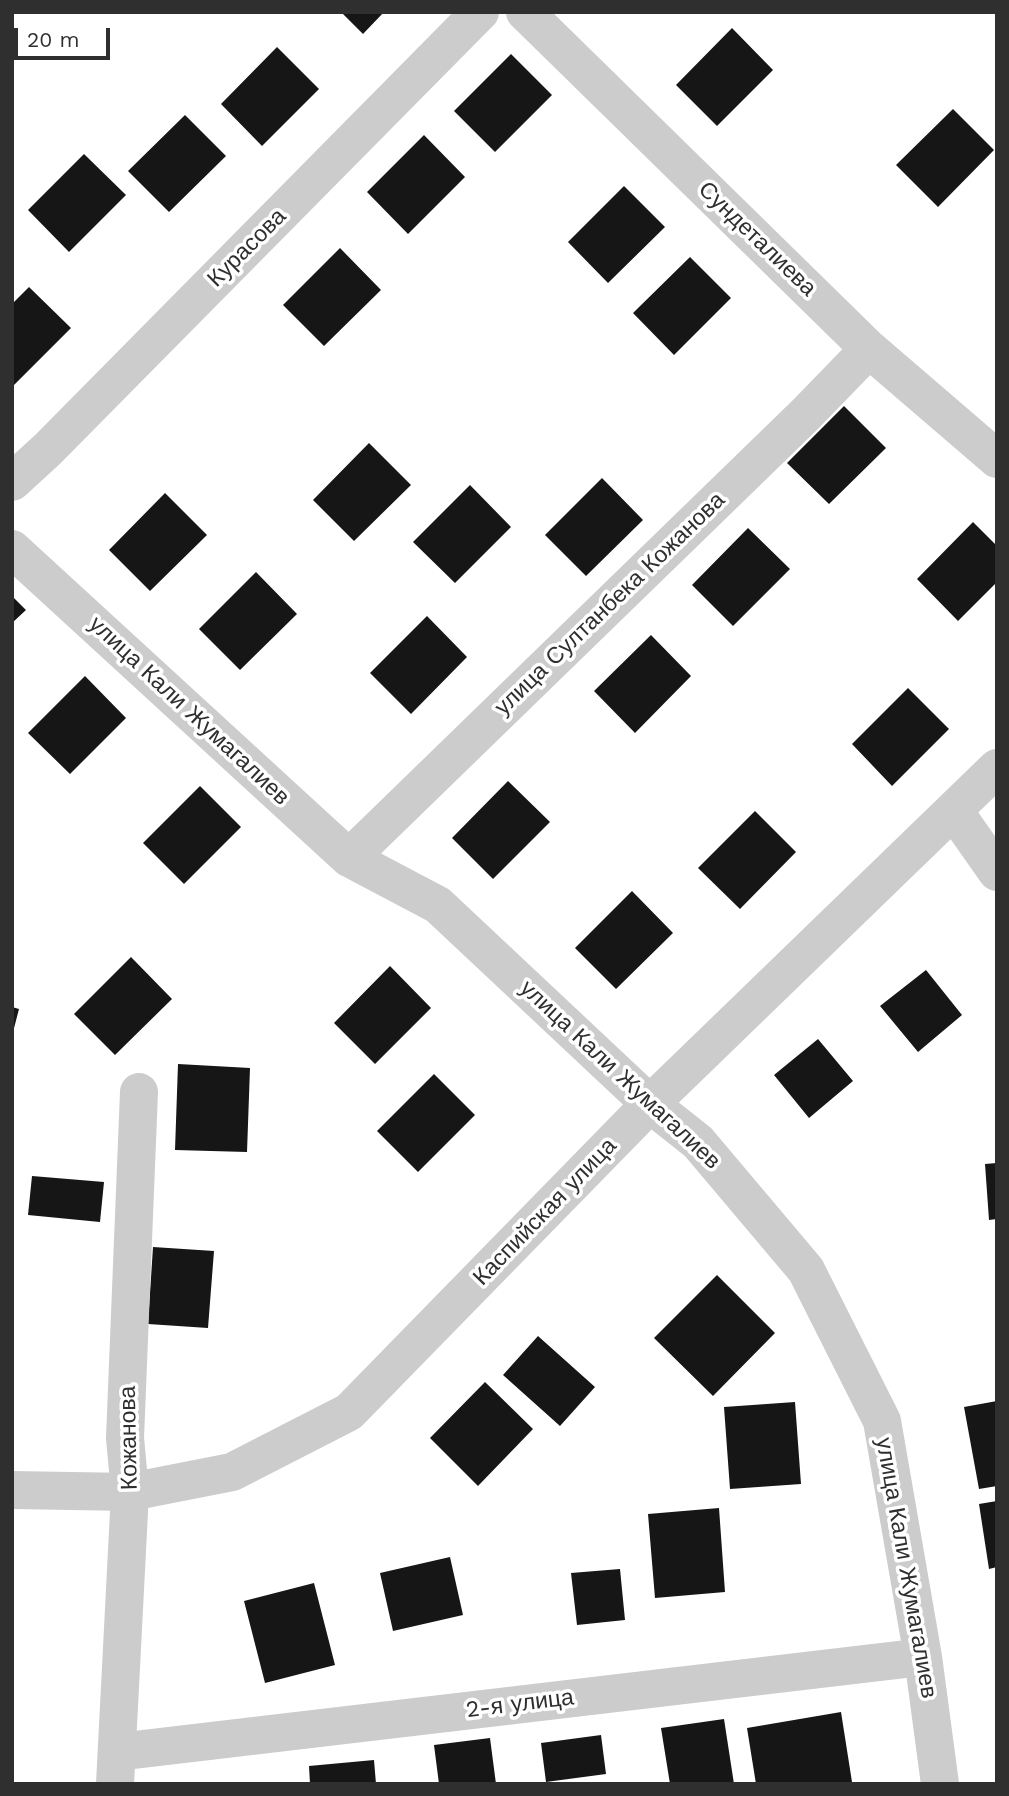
<!DOCTYPE html>
<meta charset="utf-8">
<style>
body{margin:0}
#map{position:relative;width:1009px;height:1796px;overflow:hidden;background:#fff;font-family:"Work Sans",sans-serif}
canvas{display:block}
.frame{position:absolute;inset:0;border:14px solid #2f2f2f;pointer-events:none}
.scale{position:absolute;left:14px;top:28px;width:96px;height:32px;box-sizing:border-box;border:4px solid #2f2f2f;border-top:0;padding-left:9px;font-size:21px;line-height:24px;white-space:nowrap;color:#2f2f2f;-webkit-text-stroke:5px #fff;paint-order:stroke}
</style>
<div id="map">
<canvas width="1009" height="1796"></canvas>
<div class="frame"></div>
<div class="scale">20 m</div>
</div>
<script>
const g = document.querySelector('canvas').getContext('2d');
g.lineJoin = 'round';
function fill(path, color) { g.fillStyle = color; g.fill(path, 'evenodd'); }
function trace(path, color, width, dash) { g.strokeStyle = color; g.lineWidth = width; g.lineCap = dash ? 'butt' : 'round'; g.setLineDash(dash || []); g.stroke(path); }
function label(font, color, halo, rows, align = 'center') {
  g.font = font + ' "Work Sans",sans-serif'; g.lineWidth = 7; g.setLineDash([]); g.textBaseline = 'middle'; g.strokeStyle = halo; g.fillStyle = color; for (const [text, x, y, turn = 0] of rows) {
    g.save(); g.translate(x, y); g.rotate((+turn || 0) * Math.PI / 180); g.textAlign = isNaN(turn) ? turn : align; if (halo) g.strokeText(text, 0, 0); g.fillText(text, 0, 0); g.restore();
  }
}
const building = new Path2D(`
 M341,12H384L363,34Z
 M732,28L773,70L717,126L676,85Z
 M277,47L319,89L262,146L221,104Z
 M511,54L552,95L495,152L454,111Z
 M953,109L994,150L938,207L896,165Z
 M185,115L226,156L169,212L128,171Z
 M424,135L465,177L408,234L367,192Z
 M84,154L126,195L69,252L28,210Z
 M624,186L665,227L608,283L568,242Z
 M340,248L381,290L324,346L283,305Z
 M690,257L731,298L674,355L633,313Z
 M29,287L71,328L14,385L12,304Z
 M844,406L886,448L829,504L787,463Z
 M369,443L411,485L354,541L313,500Z
 M602,478L643,520L586,576L545,535Z
 M470,485L511,527L455,583L413,542Z
 M165,493L207,535L150,591L109,550Z
 M973,522L997,546V582L958,621L917,579Z
 M748,528L790,569L733,626L692,585Z
 M256,572L297,614L240,670L199,629Z
 M12,596L26,610L12,623Z
 M427,616L467,657L411,714L370,673Z
 M651,635L691,676L635,733L594,691Z
 M85,676L126,718L70,774L28,733Z
 M908,688L949,729L892,786L852,744Z
 M508,781L550,822L493,879L452,838Z
 M200,786L241,827L184,884L143,843Z
 M755,811L796,852L740,909L698,868Z
 M632,891L673,933L616,989L575,948Z
 M131,957L172,999L115,1055L74,1014Z
 M390,966L431,1008L375,1064L334,1023Z
 M926,970L962,1015L918,1052L880,1006Z
 M12,1007L19,1009L13,1032L12,1031Z
 M818,1039L853,1081L809,1118L774,1075Z
 M178,1064L250,1068L247,1152L175,1150Z
 M434,1074L475,1115L418,1172L377,1131Z
 M997,1163V1219L989,1220L985,1164Z
 M32,1176L104,1182L100,1222L28,1215Z
 M153,1247L214,1251L208,1328L148,1324Z
 M717,1275L775,1333L713,1396L654,1338Z
 M538,1336L595,1387L560,1426L503,1375Z
 M485,1382L533,1429L478,1486L430,1438Z
 M997,1401V1486L979,1489L964,1407Z
 M795,1402L801,1484L730,1489L724,1407Z
 M997,1501V1567L989,1569L979,1504Z
 M719,1508L725,1592L655,1598L648,1514Z
 M450,1557L463,1615L393,1631L380,1573Z
 M620,1569L625,1620L577,1625L571,1573Z
 M314,1583L335,1665L265,1683L244,1601Z
 M841,1712L852,1782L756,1784L747,1728Z
 M724,1719L734,1784H670L661,1728Z
 M601,1735L606,1774L546,1782L541,1743Z
 M490,1738L496,1784H439L434,1745Z
 M374,1760L376,1784H310L309,1766Z`);
const minor = new Path2D(`
 M525,12L869,349L997,459
 M12,482L48,449L480,12
 M12,549L349,858L438,905L650,1104L698,1142L806,1270L882,1421L923,1657L940,1784
 M954,811L997,872
 M349,858L806,414L869,349
 M12,1490L130,1492L232,1472L349,1412L650,1104L997,768
 M117,1752L923,1657
 M115,1784L130,1492L125,1438L139,1092`);
const streetNames = [
 ["Сундеталиева",757,239,44],
 ["Курасова",247,248,-45],
 ["улица Султанбека Кожанова",610,604,-44],
 ["улица Кали Жумагалиев",189,711,43],
 ["улица Кали Жумагалиев",620,1075,43],
 ["Каспийская улица",545,1212,-46],
 ["Кожанова",129,1438,-91],
 ["улица Кали Жумагалиев",906,1568,80],
 ["2-я улица",520,1704,-7]
];
fill(building, '#161616');
trace(minor, '#ccc', 38);
label('23px', '#2f2f2f', '#fff', streetNames);
</script>
